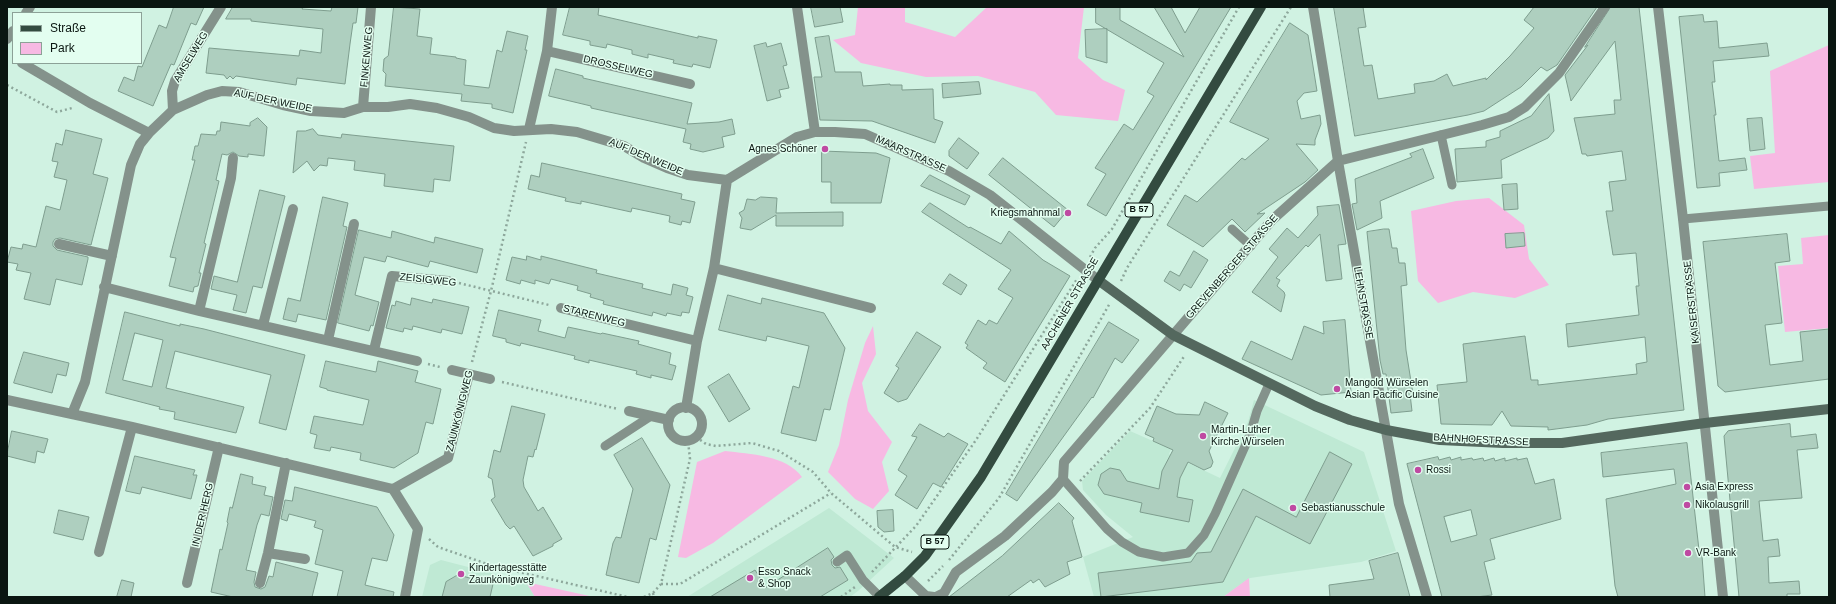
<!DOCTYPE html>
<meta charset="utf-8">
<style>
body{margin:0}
#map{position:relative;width:1836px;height:604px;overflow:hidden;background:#d0f2e2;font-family:Helvetica,sans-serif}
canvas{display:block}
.frame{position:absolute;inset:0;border:8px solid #0a1611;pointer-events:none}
.legend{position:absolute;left:12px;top:12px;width:130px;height:52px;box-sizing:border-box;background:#e3fef0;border:1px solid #8ca197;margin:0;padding:5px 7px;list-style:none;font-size:12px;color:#0a1611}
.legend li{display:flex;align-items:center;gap:8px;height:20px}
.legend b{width:20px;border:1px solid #8ca197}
</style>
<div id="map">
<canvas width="1836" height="604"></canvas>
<div class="frame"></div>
<ul class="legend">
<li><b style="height:5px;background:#334b40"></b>Straße</li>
<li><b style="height:11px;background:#f7b9e3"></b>Park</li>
</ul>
</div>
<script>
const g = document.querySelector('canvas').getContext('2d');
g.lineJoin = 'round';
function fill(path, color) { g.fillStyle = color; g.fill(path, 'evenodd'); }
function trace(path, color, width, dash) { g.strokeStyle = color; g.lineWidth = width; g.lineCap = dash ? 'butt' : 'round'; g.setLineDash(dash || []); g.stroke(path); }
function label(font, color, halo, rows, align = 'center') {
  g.font = font + ' Helvetica,sans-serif'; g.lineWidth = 3; g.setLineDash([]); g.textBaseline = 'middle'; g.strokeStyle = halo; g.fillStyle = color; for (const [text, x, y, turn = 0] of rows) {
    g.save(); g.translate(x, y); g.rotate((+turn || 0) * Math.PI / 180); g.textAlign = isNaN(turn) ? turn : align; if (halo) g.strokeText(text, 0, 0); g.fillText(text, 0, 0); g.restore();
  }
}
const built = new Path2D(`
 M1254,400L1364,452L1396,551L1361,562L1250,578L1223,597H1094L1083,557L1133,537L1106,515L1083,490L1082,481L1130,431L1171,449L1169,454L1220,478L1248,422Z
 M829,508L894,558L858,591L850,597H687Z
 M441,560L526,582L535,597H422L430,565Z`);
const green = new Path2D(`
 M858,7H905V22L955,37L987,7H1084L1078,58L1103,80L1125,90L1118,121L1056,115L1035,92L978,76L926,77L861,63L833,40L855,35Z
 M1829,45V182L1754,189L1750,156L1775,153L1770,71Z
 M1489,198L1524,225L1529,259L1549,285L1515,298L1473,292L1438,303L1418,281L1411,211L1456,201Z
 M1829,235V328L1785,332L1778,266L1803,264L1801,238Z
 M873,326L876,354L862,383L868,411L892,442L882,462L889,491L873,509L855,499L828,472L839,445L848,400L865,343Z
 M725,451C750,454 786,455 802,477L713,543L686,558L678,557L697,462Z
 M1249,578L1250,597H1223Z
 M526,582L594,597H535Z`);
const building = new Path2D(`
 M174,7H204L196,25L191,23L174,65L171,64L153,106L118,91L124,77L134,81L138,66L142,67L159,25L166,28Z
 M233,7H303L302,9L331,11L332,7H358L356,23H353L350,44L345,84L297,78L296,85L236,76L233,79L230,76L227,79L224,75L206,73L209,48L299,56L300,50L321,53L323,29L251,21V19H226Z
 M394,7L420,9L417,36L432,38L430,54L456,57V58L466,60L464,85L489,88L497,50L502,52L507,31L528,36L525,50H527L513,113L492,108V104L461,101L462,94L385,86L386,74L383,71L384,59L388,56Z
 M570,7H599L598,15L698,38V36L717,40L710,68L693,64L692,67L673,63L674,60L648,54V58L632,54V50L607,44L606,48L590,45V41L563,35Z
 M811,7H840L843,22L815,27Z
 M1096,7H1120V20L1184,57L1154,7H1171L1185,33L1200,7H1231L1106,216L1087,205L1106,174L1095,168L1124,124L1133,130L1154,96L1147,92L1164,63L1096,23Z
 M1334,7H1363L1366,27L1358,28L1364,66L1372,65L1378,99L1415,93L1414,84L1434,81L1447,74L1453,86L1486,78V80L1510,56L1534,28L1524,20L1534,7H1597L1557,65L1547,71L1541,67L1521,87L1484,111L1468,115L1355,136Z
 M1611,7H1639L1684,410L1608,419L1587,425L1548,430V427L1511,426L1502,411L1492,425L1441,424L1437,385L1467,382L1463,344L1525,336L1531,380H1538V385L1637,374L1636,364L1647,362L1645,337L1568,347L1566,324L1639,315L1636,286H1639L1636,253L1613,255L1606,211H1613L1609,182L1626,180L1622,151L1587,156L1586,154H1582L1574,118L1615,114L1614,100H1621L1615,41L1571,101L1565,75L1588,45L1585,47Z
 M1703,15L1704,22L1717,21L1719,48L1767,43L1769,56L1713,61L1715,82H1712L1716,115H1714L1719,161L1745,158L1747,170L1719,173L1720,186L1697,188L1679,17Z
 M1290,23L1308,35L1317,91L1304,93L1297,101L1301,119L1320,115L1321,124L1315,140V145L1296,144L1318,170L1305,182L1257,214L1265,213L1245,232L1232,219L1203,247L1167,225L1185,195L1197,202L1242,158L1245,160L1269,139L1230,122Z
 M1107,29V63L1086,57L1085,30Z
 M829,36L835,72H861L863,86L890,84V85H902V90L933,89L934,119L943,122L935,143L872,121L820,120L814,77H822L815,38Z
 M766,43L767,47L781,43L787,65L783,66L789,88L779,90L781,97L767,101L754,46Z
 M556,69L583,76V78L692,103L687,124L719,122L732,119L735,134L722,137L724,147L703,152L690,149L691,144L683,142L686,129L591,108V106L549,96Z
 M979,82L981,94L943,98L942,84Z
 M1549,94L1554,131L1548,138L1501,160L1502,178L1457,182L1455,149L1486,147V141L1500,137V131L1531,116Z
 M258,118L267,127L264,156L248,154V157L239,156L233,152L227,155L222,154L216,180L219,181L204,243L206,244L199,273H201L198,286L194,287L193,292L169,286L176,258L170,257L195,160H192L195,146H198L201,134L216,135L217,131H220L221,122L250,126V123Z
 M1762,118L1765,149L1750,151L1747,119Z
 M313,129L318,135L341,138L342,134L454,146L450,181L434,179L433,192L384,186L385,174L354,170L355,161L328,158L327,166L320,165L314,171L307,161L293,173L297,131H305Z
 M66,130L102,139L93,174L108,178L91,245L60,238L55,239L53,242V246L57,250L88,257V259L82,285L56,279L50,305L24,299L31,273L16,270L18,264L7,262L11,247L22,249L23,244L36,247L46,206L60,210L67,180L54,177L58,162L52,161L56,143L62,145Z
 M959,138L979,153L967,169L949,156V151Z
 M1423,149L1434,178L1380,201L1382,218L1357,230L1352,204L1357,203L1355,179L1412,157L1410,154Z
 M822,151L876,153L890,158L881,203H831V182H822Z
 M1003,158L1068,210L1054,227L989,175Z
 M542,163L682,194L681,199L695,202L690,223L682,221L681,225L669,222L670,216L632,208L631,212L581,201V204L565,201L566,198L528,189L531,175L539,177Z
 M930,175L970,196L965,205L921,186Z
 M1517,184L1518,209L1504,210L1502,185Z
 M260,190L285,196L262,288L253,286L246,313L233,310L237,295L211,289L214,276L237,282Z
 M323,197L348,203L343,226L347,227L326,320L298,314L296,322L283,319L288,298L300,301Z
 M761,197L777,198L776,213L843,212V226H776V215L751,230L740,228L742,218L739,213L744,210L747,199L755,200Z
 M930,203L969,228L970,227L1001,244L1009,231L1043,260L1070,276L1005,382L983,368L987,363L966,348L968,345L965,343L978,320L986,325L989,320L997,324L1013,298L998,289L1011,270L922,212Z
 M1339,205L1346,244L1338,245L1342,279L1326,281L1320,234L1308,247L1306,245L1276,278L1280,280L1277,286L1284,292L1285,295L1281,312L1252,292L1278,257L1269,249L1287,228L1298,238L1318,215L1317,207Z
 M1384,229H1389L1392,248H1397L1399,263H1405L1407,285L1401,286L1406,350L1413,394H1410L1412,411L1391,413L1386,374H1383L1380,360L1367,232Z
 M359,230L391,238L392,231L434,243L435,237L483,249L477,273L430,261L428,267L387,256L385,262L364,257L355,295L379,302L373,326L371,325L369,331L338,323Z
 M1524,233L1525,246L1506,248L1505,234Z
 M1787,234L1790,261L1775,263L1782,323L1765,325L1770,365L1803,361L1800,332L1829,329V379L1725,392L1718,386L1703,242Z
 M1194,251L1208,260L1191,288L1184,284L1180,291L1164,281L1170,271L1179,276Z
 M527,256L541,260V256L597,270L596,273L643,284L642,288L671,295L673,284L688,288L686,295L693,297L689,313L682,312L681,316L667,313L666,316L653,312L652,316L603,304L604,301L590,297L591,294L577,290L578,286L551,279L549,284L535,280V284L521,280L520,284L506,280L512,257L526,260Z
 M950,274L967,285L961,295L943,284Z
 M728,295L761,304L762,298L824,313L845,348L830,410L824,409L816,441L781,433L793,386L799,388L809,346L767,336L766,341L719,330Z
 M412,298L432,303L433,299L469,307L462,334L442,329L441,333L413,326L412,330L404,328L403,332L386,328L392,305L395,306L396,301L410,305Z
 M499,310L541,320L538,331L565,338L568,327L601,334L602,333L639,341L638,344L671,353L669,364L676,366L672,380L651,375V378L636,374L637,371L589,360V363L574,359L575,356L521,343L520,346L506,342V339L493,336Z
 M125,312L180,326V324L204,329L305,355L286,430L259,423L271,375L175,351L166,388L244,407L236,433L174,419L175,412L159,409L160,407L106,393ZM135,333L163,340L152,387L123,380Z
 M1345,320L1351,392L1321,395L1242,359L1251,341L1292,360L1304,326L1324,334L1323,322Z
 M1109,322L1139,340L1122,363L1115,358L1093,398L1092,397L1017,501L1006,494Z
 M917,332L941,347L907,399L898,402L884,393L899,368L896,366Z
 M24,352L69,363L66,376L57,374L52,393L14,383Z
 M326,361L376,372L378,361L418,371L415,382L441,389L433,424L426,422L418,453L394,468L360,460L361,453L331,447L330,451L314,448L317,435L310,433L314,416L363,425L369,400L327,390V389L320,387Z
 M729,374L750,409L729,422L708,387Z
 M1205,402L1228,413L1209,451L1213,462L1211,467L1204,470L1188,462L1180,478L1177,497L1193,500L1189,522L1140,512L1142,503L1104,494L1098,485L1101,474L1110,468L1120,470L1127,481L1159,489L1162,471L1173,450L1153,441L1154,438L1145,434L1157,406L1176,414L1199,415Z
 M512,406L545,414L536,450L535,449L533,457L528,456L523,480L524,487L538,511L543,507L562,539L553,544V546L533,556L514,526L510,529L506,525L491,500L495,497L492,479L488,477L494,450L500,452Z
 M920,424L944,437L948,433L968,444L941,487L933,483L917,509L895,495L907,476L898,470L917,437L912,436Z
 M1790,424L1791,437L1816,434L1818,448L1797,450L1802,498L1759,501L1763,541L1778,539L1780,556L1768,557L1769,583L1799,581L1800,594H1787V597H1739L1724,436L1728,431Z
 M12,431L48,439L44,453L37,451L35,463L7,456Z
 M642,438L670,485L656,540L650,538L639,583L606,575L613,543L616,537L621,538L633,489L614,455Z
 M1687,443L1699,550L1702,556L1705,597H1618L1615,586L1606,499L1676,484L1674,469L1603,477L1601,453Z
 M1330,452L1352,464L1310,544L1256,516L1223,582L1101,597L1098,573L1191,562L1197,553L1211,552L1243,489L1296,517Z
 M135,456L195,470L193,475H197L191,499L142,487L140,494L126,491Z
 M1438,457L1439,460L1450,457L1451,460L1461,457V460L1472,458L1473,460L1483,458L1484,461L1494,458L1495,461L1505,458V461L1517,458V460L1527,458L1535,484L1554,479L1561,519L1490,539L1495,559L1484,562L1492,595L1476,597H1442L1407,464ZM1471,510L1477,535L1451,542L1444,517Z
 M241,474L253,477L252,484L266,487L264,495L273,497L269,516L261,514L257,525L246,570L256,572L254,582L255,587L261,589L265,587L269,576L273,577L276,562L318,573L312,597H233L211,592L220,549L222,550L228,523L227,522L230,507L232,508Z
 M295,487L377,507L394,535L387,561L372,558L365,585L394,592L393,597H337L343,571L315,564L323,530L314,527L316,521L289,514L287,521L281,519L285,500L292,501Z
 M1059,503L1074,518L1072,521L1082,557L1067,562L1070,574L1045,587L1039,579L1033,583L1031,580L1007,597H949L1002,556Z
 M59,510L89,517L83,540L54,533Z
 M893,510L894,531L884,532L878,527L877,511Z
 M828,548L834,557L831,560L832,565L835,568L840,567L848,580L820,597H710L755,570L766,587Z
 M1398,553L1410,597H1330L1329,585L1374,579L1369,561Z
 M458,575L493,584L490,597H442L446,582Z
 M122,580L134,583L131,597H117Z`);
const path = new Path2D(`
 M7,85L57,112L72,108
 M1090,257L1095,248L1112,229L1239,7
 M1121,281L1127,268L1291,7
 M459,283L549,305
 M472,362L491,291L526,142
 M428,364L440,367
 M502,382L618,409
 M696,437L706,444L716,446L752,443L779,451L813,472L831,493L895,547L912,552
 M1080,481L1150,408L1185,355
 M429,539L438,547L493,566L628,597
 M949,560L999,498L1110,303
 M872,572L916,526L976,440L1077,279
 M928,581L943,566
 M661,584H680L831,493
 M653,593L654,597
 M644,597L653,593L661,584L690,459L688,441
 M841,597L855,587`);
const lane = new Path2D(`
 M1441,135L1452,185
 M1683,219L1829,206
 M1232,229L1251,246
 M605,446L651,416
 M1063,479L1107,529L1122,542L1139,552L1163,557L1188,553L1204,535L1215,514L1250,435L1257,411L1269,384
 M837,562L847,555L863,580L880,597`);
const street = new Path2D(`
 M797,7L815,132H835L865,134L949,171L990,195L1098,280
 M1313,7L1338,161L1399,504L1427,597
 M1658,7L1683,219L1723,597
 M26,13L30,7
 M7,39L13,31
 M547,51L690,84
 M22,63L90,103L149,133
 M363,107L371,7
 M173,110L172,91L175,81L221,7
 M529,129L547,51L552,7
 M59,244L112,256
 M714,268L871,308
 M104,287L199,311L417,361
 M561,308L697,341
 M199,311L231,178L233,158
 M263,325L293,209
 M328,340L354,224
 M374,350L392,276L448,281
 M452,370L490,379
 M7,400L132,427L393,489
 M668 424a17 17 0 1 1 34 0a17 17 0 1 1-34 0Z
 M686,408L697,341L714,268L727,180
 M629,411L669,420
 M72,414L85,382L131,165L140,144L149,133L173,110L207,95L222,91L239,92L283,105L311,111L344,113L363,107H388L410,104L437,108L469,117L494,128L514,131L551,129L577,132L624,146L644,158L667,168L688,175L727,180L797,137L815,132
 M99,552L132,427
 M268,553L305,559
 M905,576L926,596L934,597
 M187,583L219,447
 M260,583L268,553L286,463
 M405,597L418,529L393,489L448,458L469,374
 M936,597L944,593L956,572L1005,536L1052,492L1063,479L1064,462L1272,220L1338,161L1482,125L1509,117L1525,107L1559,73L1605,7`);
const secondary = new Path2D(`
 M1098,280L1173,335L1315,406L1350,420L1386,430L1440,440L1503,443H1562L1705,423L1829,409`);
const primary = new Path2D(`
 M879,597L905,576L925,556L981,477L1261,7`);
const markers = [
 [825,149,4,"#bf4aa2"],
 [1068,213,4,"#bf4aa2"],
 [1337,389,4,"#bf4aa2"],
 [1203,436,4,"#bf4aa2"],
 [1418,470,4,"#bf4aa2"],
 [1687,487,4,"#bf4aa2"],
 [1687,505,4,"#bf4aa2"],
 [1293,508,4,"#bf4aa2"],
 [1688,553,4,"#bf4aa2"],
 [461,574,4,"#bf4aa2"],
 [750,578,4,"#bf4aa2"]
];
const shields = [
 [1139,210,28],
 [935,542,28]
];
const shieldNames = [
 ["B 57",1139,210],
 ["B 57",935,542]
];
const streetNames = [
 ["AMSELWEG",191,57,-59],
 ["FINKENWEG",367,57,-85],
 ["DROSSELWEG",618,67,13],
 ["AUF DER WEIDE",273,101,12],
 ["MAARSTRASSE",911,154,24],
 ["AUF DER WEIDE",646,157,23],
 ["GREVENBERGER STRASSE",1232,267,-49],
 ["ZEISIGWEG",428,280,6],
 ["KAISERSTRASSE",1692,302,-96],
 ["LEHNSTRASSE",1363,303,80],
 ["AACHENER STRASSE",1070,304,-60],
 ["STARENWEG",594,316,14],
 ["ZAUNKÖNIGWEG",460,411,-76],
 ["BAHNHOFSTRASSE",1481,440,3],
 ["IN DER HERG",203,515,-77]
];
const poiNames = [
 ["Agnes Schöner",817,149,"right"],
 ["Kriegsmahnmal",1060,213,"right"],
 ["Mangold Würselen",1345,383],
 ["Asian Pacific Cuisine",1345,395],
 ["Martin-Luther",1211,430],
 ["Kirche Würselen",1211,442],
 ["Rossi",1426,470],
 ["Asia Express",1695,487],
 ["Nikolausgrill",1695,505],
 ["Sebastianusschule",1301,508],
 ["VR-Bank",1696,553],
 ["Kindertagesstätte",469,568],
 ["Zaunkönigweg",469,580],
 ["Esso Snack",758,572],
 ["& Shop",758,584]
];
fill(built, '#bfe9d4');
fill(green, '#f7b9e3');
fill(building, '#aecfbf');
trace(building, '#7e9d8e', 1);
trace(path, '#8da79b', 2.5, [2, 3]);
trace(lane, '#84928b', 9);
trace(street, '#84928b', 10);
trace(secondary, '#54685e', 10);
trace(primary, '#334b40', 10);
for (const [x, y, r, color] of markers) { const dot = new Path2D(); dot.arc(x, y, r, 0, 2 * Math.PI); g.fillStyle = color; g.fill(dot); trace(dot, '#e3fef0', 1.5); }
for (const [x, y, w] of shields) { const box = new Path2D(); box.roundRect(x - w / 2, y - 7, w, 14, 3); g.fillStyle = '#e3fef0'; g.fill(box); trace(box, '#0a1611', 1); }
label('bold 9px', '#0a1611', null, shieldNames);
label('10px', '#0a1611', '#e3fef0', streetNames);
label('10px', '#0a1611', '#e3fef0', poiNames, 'left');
</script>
